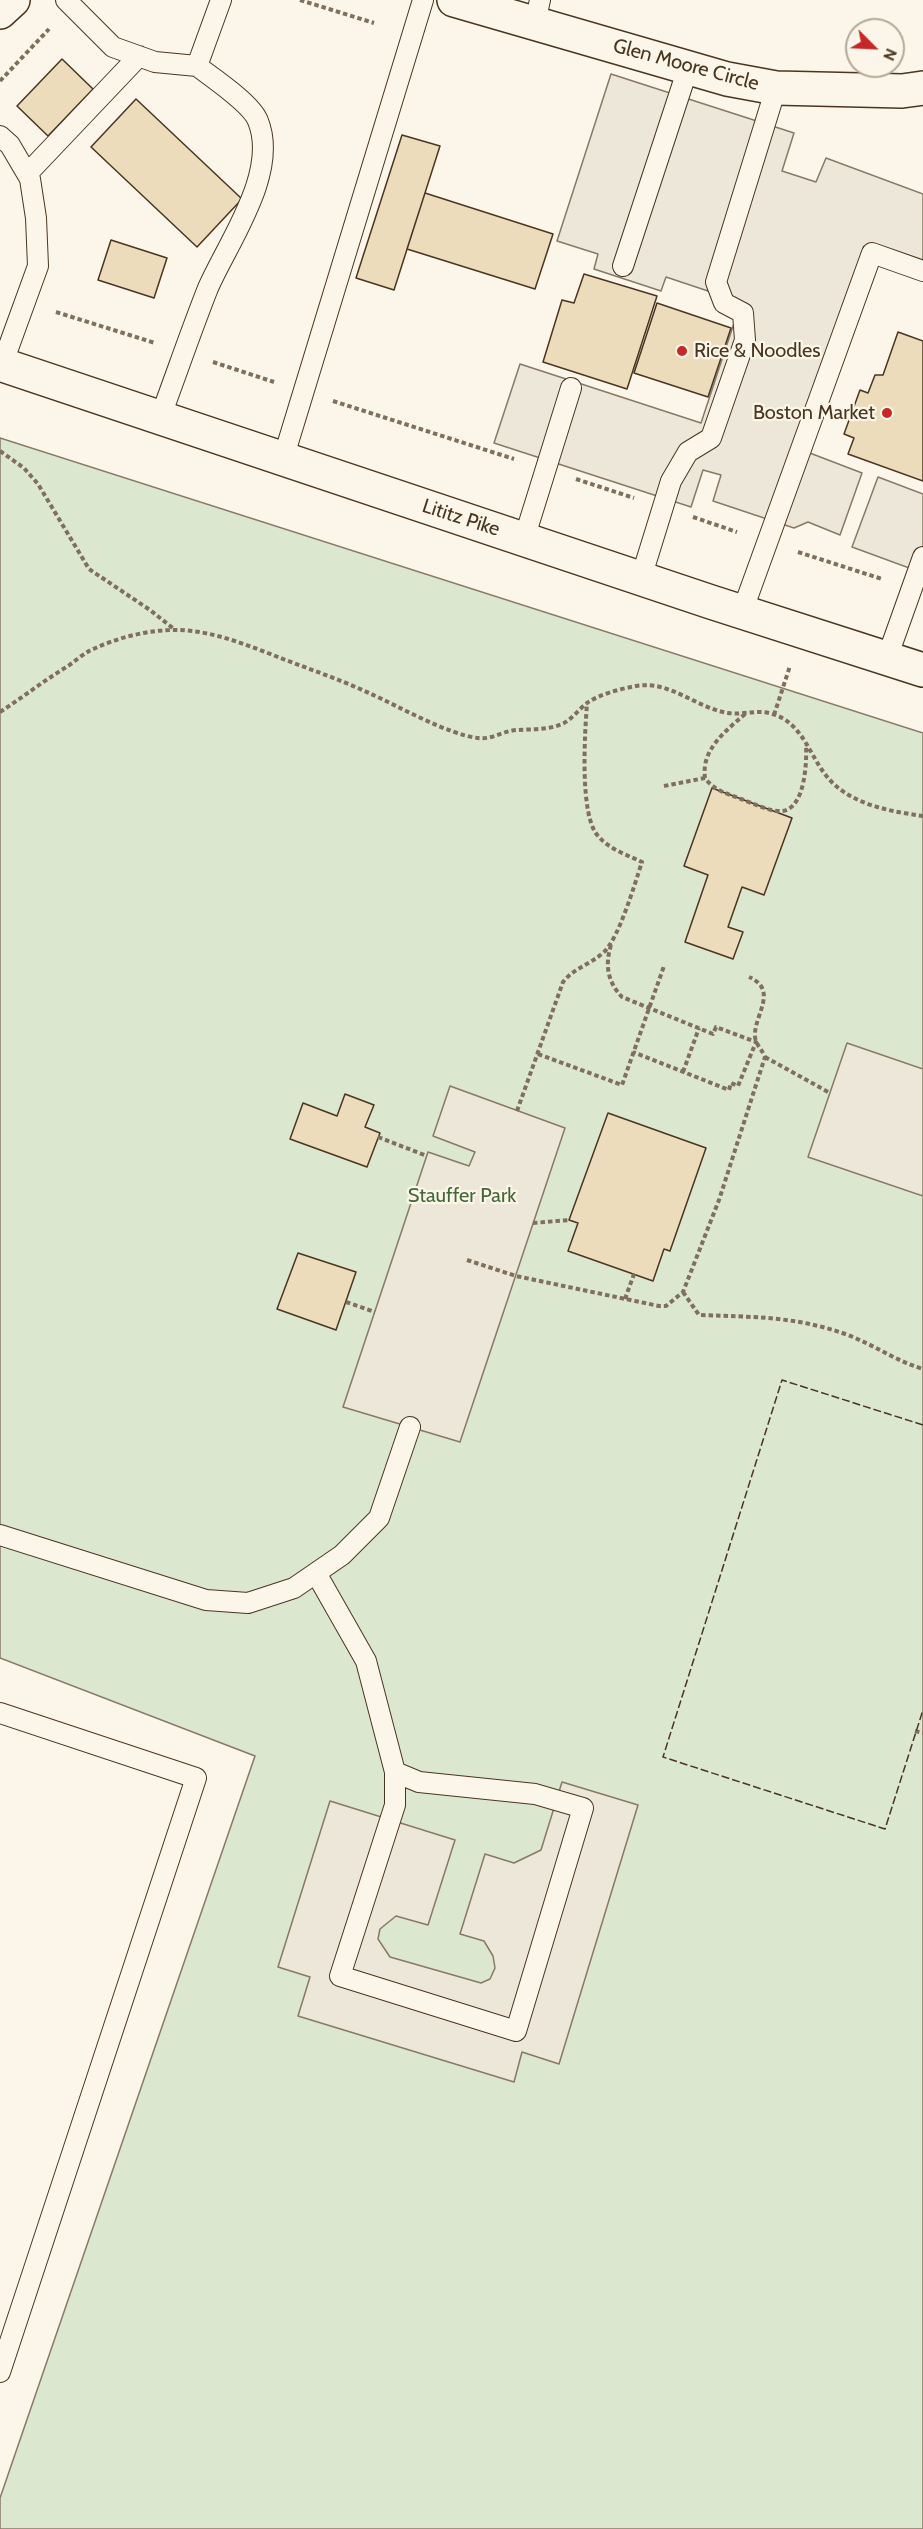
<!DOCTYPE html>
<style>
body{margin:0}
#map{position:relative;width:923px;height:2529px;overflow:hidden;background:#fbf6e9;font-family:Cabin,sans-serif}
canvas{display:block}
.north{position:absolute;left:845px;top:18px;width:60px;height:60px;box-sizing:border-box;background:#fbf6e9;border:2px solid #b4a999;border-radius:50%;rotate:114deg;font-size:16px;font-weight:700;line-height:24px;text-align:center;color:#4a3520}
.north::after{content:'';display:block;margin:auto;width:21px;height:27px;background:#c62828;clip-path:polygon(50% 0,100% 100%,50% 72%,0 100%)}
</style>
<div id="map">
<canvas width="923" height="2529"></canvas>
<div class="north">N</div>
</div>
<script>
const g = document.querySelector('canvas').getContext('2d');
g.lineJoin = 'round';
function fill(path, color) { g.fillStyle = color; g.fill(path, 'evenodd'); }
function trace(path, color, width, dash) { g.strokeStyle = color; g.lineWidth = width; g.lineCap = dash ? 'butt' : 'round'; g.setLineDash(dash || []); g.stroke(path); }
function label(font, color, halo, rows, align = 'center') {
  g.font = font + ' Cabin,sans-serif'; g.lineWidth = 4.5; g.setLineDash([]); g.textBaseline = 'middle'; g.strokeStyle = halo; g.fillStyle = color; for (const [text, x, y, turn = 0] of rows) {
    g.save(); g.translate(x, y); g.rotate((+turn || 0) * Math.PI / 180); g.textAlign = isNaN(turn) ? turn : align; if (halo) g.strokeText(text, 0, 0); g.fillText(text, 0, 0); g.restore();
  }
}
const green = new Path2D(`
 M0,438L923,733V2529H0V2498L255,1756L0,1658Z`);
const parking = new Path2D(`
 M611,74L794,133L782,171L816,182L826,158L923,194V272L869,250L802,450L862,473L840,535L808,522L794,528L713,501L721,475L703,470L691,507L494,443L520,364L701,423L741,302L666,277L661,291L594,269L598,254L557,241Z
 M878,477L923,494V573L852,547Z
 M847,1043L923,1069V1196L808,1157Z
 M450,1086L565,1128L460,1442L343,1407L428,1152L469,1166L475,1152L433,1136Z
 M562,1782L638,1805L559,2064L522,2052L514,2082L298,2016L310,1977L278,1967L330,1801L455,1840L428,1925L396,1916L380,1929L378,1939L390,1957L481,1983L490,1979L495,1968L493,1956L484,1941L460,1934L485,1854L514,1863L541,1850Z`);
const building = new Path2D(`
 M62,59L93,89L48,136L17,106Z
 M136,99L242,199L197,247L91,147Z
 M402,135L440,146L394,290L356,278Z
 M425,193L553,234L535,289L407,249Z
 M111,240L167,258L154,298L98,280Z
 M584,274L657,296L627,389L543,362L562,300L574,303Z
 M657,303L731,328L708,397L634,373Z
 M898,332L923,341V481L848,454L854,438L844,434L860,390L868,393L875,375H883Z
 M712,788L792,818L764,895L742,887L728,927L743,932L733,959L685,942L708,875L684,866Z
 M345,1094L374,1105L365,1127L380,1133L367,1167L290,1139L303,1103L337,1116Z
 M608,1113L706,1148L670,1251L664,1249L653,1281L568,1251L578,1223L569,1220Z
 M298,1253L356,1272L336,1330L277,1309Z`);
const path = new Path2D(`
 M300,0L374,23
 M0,81L49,29
 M56,312L155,343
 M213,362L274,382
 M333,401L514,459
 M0,451L24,468L38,484L89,569L150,610L174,629
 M576,479L634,498
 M693,517L737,532
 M798,552L882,579
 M0,712C23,697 45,680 68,666C75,661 82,655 89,651C116,638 149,629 179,630C214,631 250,646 283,659C312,670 341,680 369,693C398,706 449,735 478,738C493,740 504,730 518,730C532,729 550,730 564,723C572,719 579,709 587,703C600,694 620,689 636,686C670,680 696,708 728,713C742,715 755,710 769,713C807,722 809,763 836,786C859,806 894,812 923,816
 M745,714C726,731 701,749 705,778C713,790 728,794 741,799C753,803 769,812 782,811C805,809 807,762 806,745
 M774,715L790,666
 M664,786L705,778
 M611,945C605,965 607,981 622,997L713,1034L716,1027L756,1042L738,1086L731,1083L729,1090L633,1052
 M538,1054L622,1085L664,966
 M765,1057L830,1093
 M683,1072L699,1028
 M517,1111L563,982C574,968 591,964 604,952C619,938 635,883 642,862C627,855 609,849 598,836C579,815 585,732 587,703
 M378,1137L427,1156
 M533,1223L569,1220
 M467,1260L516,1276L659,1306H666L683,1292L719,1200L765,1057C762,1049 755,1044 755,1036C754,1015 779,990 749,977
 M683,1292L699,1315C753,1317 796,1316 848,1335C874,1345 896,1361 923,1369
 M625,1299L634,1274
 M346,1302L375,1312
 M915,1731L923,1733`);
const service = new Path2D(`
 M66,0L113,47L155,62L197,66
 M535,23L540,0
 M0,136L10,145L30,179L36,218L38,266L2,365
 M27,174L139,56
 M623,266L688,68
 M160,418C176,375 191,331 208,288C228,242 279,173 258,121C252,104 213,78 197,66L221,0
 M283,459L423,0
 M524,539L571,388
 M641,578L671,481L688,452L711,438L745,340L743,313L724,303L716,282L776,88
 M742,612L872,253L923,271
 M887,658L923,557
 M0,1535L206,1600L248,1603L294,1588L342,1555L379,1518L410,1427
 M316,1573L366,1661L395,1772V1805L340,1976L516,2031L583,1808L535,1794L419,1782L395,1772
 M0,1713L196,1778L0,2372`);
const minor = new Path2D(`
 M454,0L727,79L776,88L902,91L923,88`);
const secondary = new Path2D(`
 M0,12L13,0`);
const trunk = new Path2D(`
 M0,364L711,602L923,670`);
const fence = new Path2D(`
 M923,1425L782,1380L663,1757L885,1829L923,1710`);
const markers = [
 [682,351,6,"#c62828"],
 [887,413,6,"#c62828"]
];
const streetNames = [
 ["Glen Moore Circle",686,65,15],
 ["Lititz Pike",461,518,18]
];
const poiNames = [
 ["Rice & Noodles",694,351],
 ["Boston Market",875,413,"right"]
];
const parkNames = [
 ["Stauffer Park",462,1196]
];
fill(green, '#dce7d0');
trace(green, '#887966', 1.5);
fill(parking, '#ede7d9');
trace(parking, '#887966', 1.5);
fill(building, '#ecdcbc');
trace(building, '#4a3520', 1.5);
trace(service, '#4a3520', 22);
trace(minor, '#4a3520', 36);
trace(secondary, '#4a3520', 36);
trace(trunk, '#4a3520', 36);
trace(path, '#7f6f5c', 4, [4.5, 3]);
trace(service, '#fbf6e9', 20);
trace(minor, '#fbf6e9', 33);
trace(secondary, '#fbf6e9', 33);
trace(trunk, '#fbf6e9', 33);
trace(fence, '#4a3520', 1.5, [8, 3]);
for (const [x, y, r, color] of markers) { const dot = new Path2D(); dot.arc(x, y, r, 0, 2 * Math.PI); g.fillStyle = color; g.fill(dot); trace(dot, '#fbf6e9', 2); }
label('20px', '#4a3520', '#fbf6e9', streetNames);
label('20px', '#4a3520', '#fbf6e9', poiNames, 'left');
label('20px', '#436837', '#fbf6e9', parkNames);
</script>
